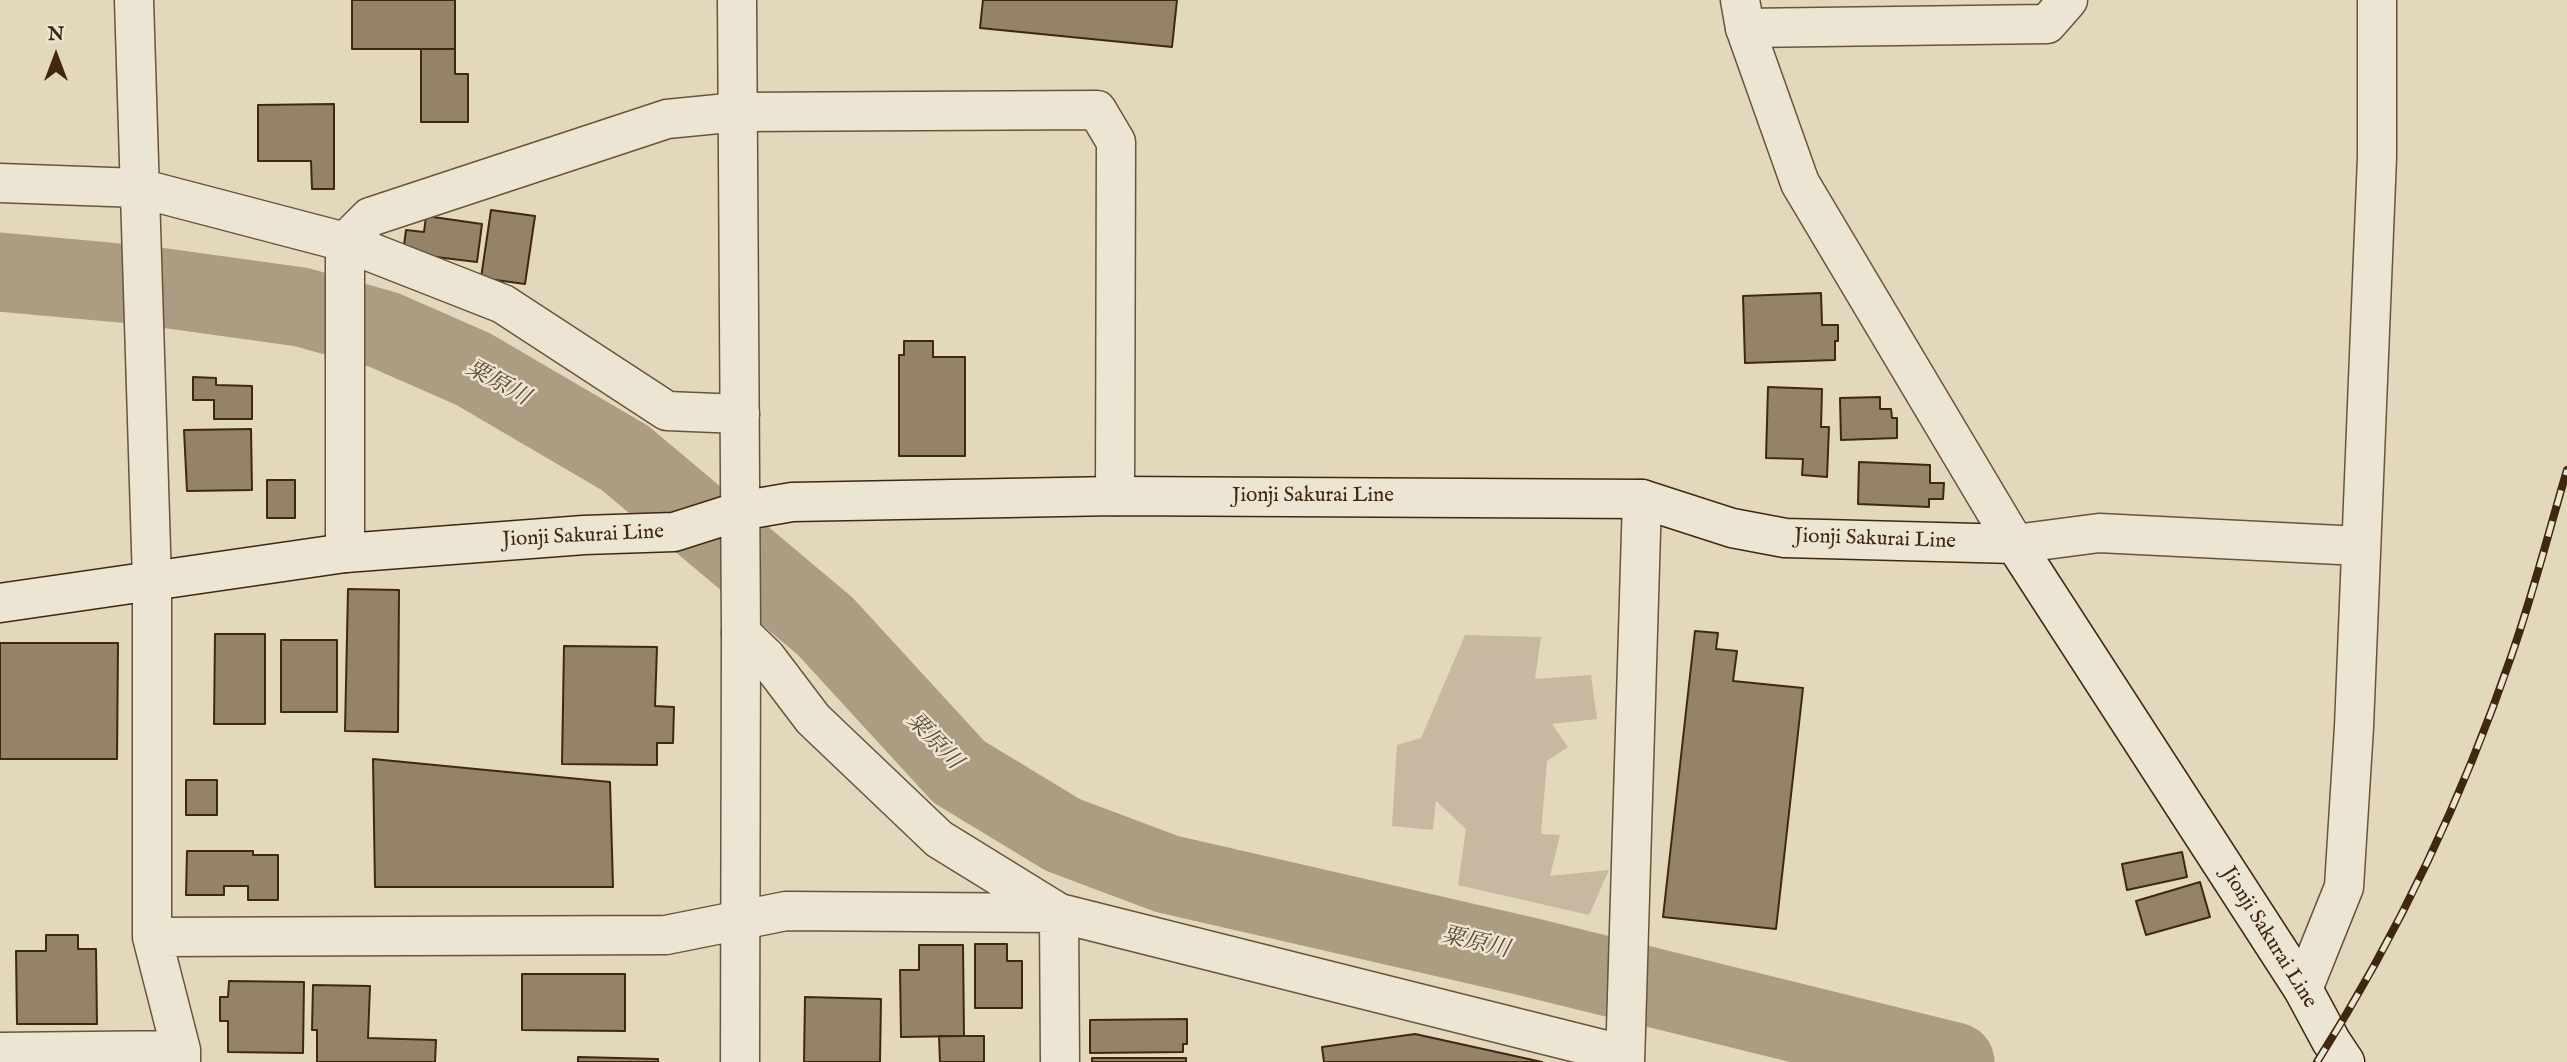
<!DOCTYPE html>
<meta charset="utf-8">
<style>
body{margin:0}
#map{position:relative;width:2567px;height:1062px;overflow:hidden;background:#e3d7bc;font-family:"IM FELL English",serif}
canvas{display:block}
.north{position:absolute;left:21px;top:21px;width:70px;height:70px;-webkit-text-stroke:5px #ede5d3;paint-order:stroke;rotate:0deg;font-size:19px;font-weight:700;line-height:28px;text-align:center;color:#40280f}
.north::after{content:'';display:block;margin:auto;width:24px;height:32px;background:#40280f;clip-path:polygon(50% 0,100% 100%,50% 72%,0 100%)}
</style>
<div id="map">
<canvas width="2567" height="1062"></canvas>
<div class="north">N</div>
</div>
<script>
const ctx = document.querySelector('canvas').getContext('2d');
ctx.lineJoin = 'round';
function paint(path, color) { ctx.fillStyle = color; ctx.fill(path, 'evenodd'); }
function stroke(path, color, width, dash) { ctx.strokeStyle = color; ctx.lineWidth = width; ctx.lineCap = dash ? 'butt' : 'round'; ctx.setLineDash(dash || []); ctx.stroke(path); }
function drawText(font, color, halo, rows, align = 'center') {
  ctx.font = font + ' "IM FELL English","Noto Serif JP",serif'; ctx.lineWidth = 5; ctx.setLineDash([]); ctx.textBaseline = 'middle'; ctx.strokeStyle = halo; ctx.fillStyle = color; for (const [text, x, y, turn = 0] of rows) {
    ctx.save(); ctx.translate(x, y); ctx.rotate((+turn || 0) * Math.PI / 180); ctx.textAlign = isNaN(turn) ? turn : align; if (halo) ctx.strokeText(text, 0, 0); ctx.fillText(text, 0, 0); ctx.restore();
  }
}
paint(new Path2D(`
 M1465,635L1541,637L1535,679L1591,675L1597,719L1552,724L1568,747L1547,761L1541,834L1560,835L1550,876L1609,870L1589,915L1458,885L1466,829L1436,801L1433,830L1392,826L1397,745L1421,738Z`), '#c7b99f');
stroke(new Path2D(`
 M0,272L142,285L301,307L384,330L473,369L625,458L825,626L959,772L1063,835L1167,874L1529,957L1955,1062`), '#ac9c81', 79);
const building = new Path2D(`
 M352,0H455V49H352Z
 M983,0H1177L1172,47L980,28Z
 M421,49H455V74H468V122H421Z
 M334,104V189H312L311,161H258V105Z
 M491,210L535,216L525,284L481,278Z
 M426,216L482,224L477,262L403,253L406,230L424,232Z
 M1821,293L1822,325H1838V341H1835V360L1745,363L1743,296Z
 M904,341H933V357H965V456H899V355H904Z
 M193,377L216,378V385L252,386V419H214V400H193Z
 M1768,387L1822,389L1821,427H1829L1827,477L1802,475L1803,459L1766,458Z
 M1880,397V409H1891L1892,418H1897V438L1841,440L1840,398Z
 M251,429L252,490L187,491L184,430Z
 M1859,462L1930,465V483H1944L1943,499H1929V507L1858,504Z
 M267,480H295V518H267Z
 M348,589L399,590L398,732L345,731Z
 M1695,631L1718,633L1716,649L1737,651L1733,681L1803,688L1776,929L1663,917Z
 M215,634H265V724H214Z
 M281,640H337V712H281Z
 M0,643H118L117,759H0Z
 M564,646L657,647L655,706L674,707L673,743H657V765L562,764Z
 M373,759L610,782L613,887H375Z
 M186,780H217V815H186Z
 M187,851H253V855H278V900H248V886H224V895H186Z
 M2182,852L2187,877L2127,890L2122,864Z
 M2200,882L2210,917L2146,935L2136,901Z
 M46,935H78V949H96L97,1024H17L16,951H46Z
 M975,944H1007V961H1022V1008H975Z
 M919,945H963L964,1036L901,1037L900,970H919Z
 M522,974H625V1031L522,1030Z
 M229,981L304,982L303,1053L228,1052V1021H220V997H228Z
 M313,985L370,986L368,1038L436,1040L435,1062H317V1030H312Z
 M805,997L881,999L880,1062H804Z
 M1187,1019V1044H1183V1052L1090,1053V1020Z
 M1415,1034L1542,1062H1324L1322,1047Z
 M939,1036H984V1062H940Z
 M578,1057L658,1059V1062H578Z
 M1092,1058H1186V1062H1092Z`);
paint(building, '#958369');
stroke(building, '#40280f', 2);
const minor = new Path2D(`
 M134,0L152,581V937L181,1050V1062
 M1745,28L2047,24L2068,0
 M0,183L139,188L345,242L370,217L667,119L738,112L1097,110L1116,142L1115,496
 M2015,544L2099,533L2360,546
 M345,553V242L503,304L667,411L740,414
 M741,633L766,657L813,719L939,839L1059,913L1060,1062
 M152,937L666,935L786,911L1059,913L1625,1055
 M2303,989L2344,887L2354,727L2377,157V0
 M0,1052L181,1050
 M1625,1062L1642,499`);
const tertiary = new Path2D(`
 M737,0L741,633L740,1062
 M1740,0L1745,28L1800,183L2015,544`);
const secondary = new Path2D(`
 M0,603L345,553L584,535L674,532L740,511L792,502L1115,496L1642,499L1732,528L1785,538L2015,544L2303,989L2331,1041L2345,1062`);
stroke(minor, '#69543a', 41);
stroke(tertiary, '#69543a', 41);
stroke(secondary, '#40280f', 41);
stroke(minor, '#ede5d3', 38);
stroke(tertiary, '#ede5d3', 38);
stroke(secondary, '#ede5d3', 38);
const rail = new Path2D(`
 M2317,1062C2398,934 2463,797 2512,654C2533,594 2549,531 2567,470`);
stroke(rail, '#40280f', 8);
stroke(rail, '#ede5d3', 5, [16]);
drawText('21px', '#40280f', '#ede5d3', [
 ["Jionji Sakurai Line",1313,497],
 ["Jionji Sakurai Line",583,537,-3],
 ["Jionji Sakurai Line",1875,540,2],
 ["Jionji Sakurai Line",2268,938,58]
]);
drawText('italic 23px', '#604b31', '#ede5d3', [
 ["粟原川",497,384,29],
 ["粟原川",933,742,46],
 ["粟原川",1475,944,13]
]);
</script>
